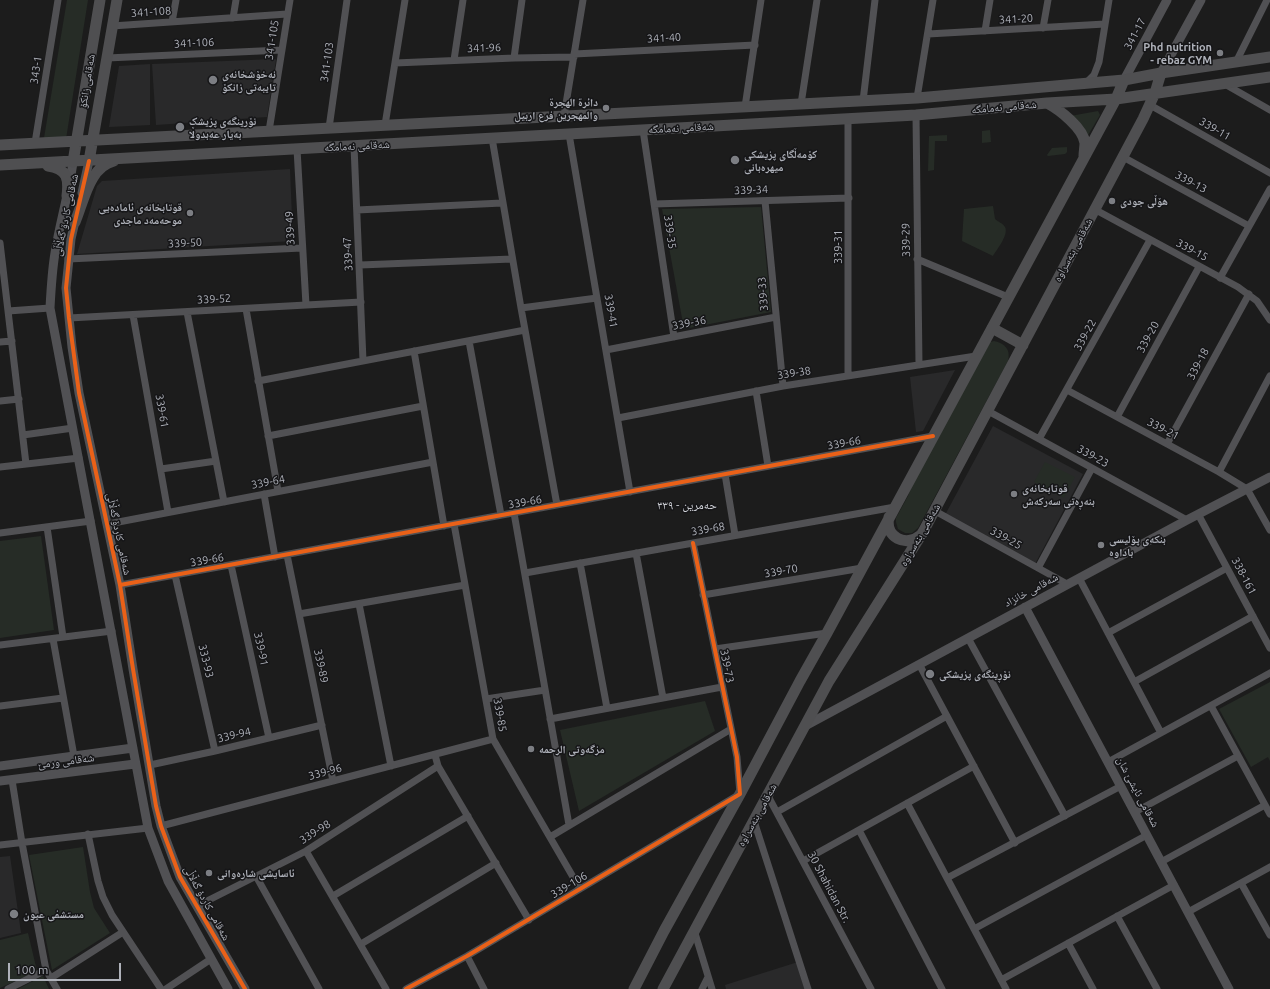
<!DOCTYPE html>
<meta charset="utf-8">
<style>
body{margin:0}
#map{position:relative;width:1270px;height:989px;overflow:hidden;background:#1c1c1c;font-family:Ubuntu,sans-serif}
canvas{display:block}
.scale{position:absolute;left:8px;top:963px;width:113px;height:18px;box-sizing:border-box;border:2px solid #afb2ba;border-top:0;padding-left:5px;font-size:12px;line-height:14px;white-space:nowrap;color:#afb2ba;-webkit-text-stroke:3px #161618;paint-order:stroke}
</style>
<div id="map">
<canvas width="1270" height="989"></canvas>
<div class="scale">100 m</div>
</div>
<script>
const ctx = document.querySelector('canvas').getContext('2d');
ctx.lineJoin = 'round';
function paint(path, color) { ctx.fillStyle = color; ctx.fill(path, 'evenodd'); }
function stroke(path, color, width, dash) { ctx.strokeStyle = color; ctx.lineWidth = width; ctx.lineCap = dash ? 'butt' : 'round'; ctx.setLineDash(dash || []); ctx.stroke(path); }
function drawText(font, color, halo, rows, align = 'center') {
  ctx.font = font + ' Ubuntu,"Noto Naskh Arabic",sans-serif'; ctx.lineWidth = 3; ctx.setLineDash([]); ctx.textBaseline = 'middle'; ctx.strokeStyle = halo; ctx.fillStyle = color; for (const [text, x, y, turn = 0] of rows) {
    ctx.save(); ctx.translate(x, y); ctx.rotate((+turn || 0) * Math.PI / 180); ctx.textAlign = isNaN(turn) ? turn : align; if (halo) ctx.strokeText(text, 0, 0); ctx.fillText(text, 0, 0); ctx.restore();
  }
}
paint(new Path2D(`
 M275,59L276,60L267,117L156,125L152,64Z
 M150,64V125L109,127L119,66Z
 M290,169L293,241L77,254L97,186L102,181Z
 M955,370L923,431L916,432L910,377Z
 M993,426L1083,474L1035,564L945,515Z
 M10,856L21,933L0,938V857Z
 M798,962L806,989H726L725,985Z`), '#29292a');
paint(new Path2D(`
 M67,0H88L66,139L44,138Z
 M1098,111L1100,115L1087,137L1070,116Z
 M990,130L991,142L982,143V131Z
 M947,135V141H935L934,170L928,171L929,136Z
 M1067,147V152L1065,154L1048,156L1047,155L1052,148Z
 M993,206L995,219C998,222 1003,223 1005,227C1009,235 997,249 993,256L962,241L964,209Z
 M761,207L771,312L684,329L662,209Z
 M994,341C1005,343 1011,350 1008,361L918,528L912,533H905L898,529L896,522V518L908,496L916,476L990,342Z
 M1045,462L1075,477L1064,498L1034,482Z
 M41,536L54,630L0,638V541Z
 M1270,682V761L1268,757L1251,767L1219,709Z
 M705,701L715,731L579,811L560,730Z
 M83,847L90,892L94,908L110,933L52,970L29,855Z
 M28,933L37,971L0,988V940Z
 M43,976L49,989H18Z`), '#262c26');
stroke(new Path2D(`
 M233,18L236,0
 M172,22L176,0
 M112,26L287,14
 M1043,28L1048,0
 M985,31L990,0
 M928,34L1105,24
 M574,54L755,45
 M107,58L282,50
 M514,58L522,0
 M454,60L463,0
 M1236,62L1267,0
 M395,63L514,58L574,57
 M1087,82L1094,75L1099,62L1109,0
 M1223,83L1270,110
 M917,98L933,0
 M863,101L875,0
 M801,104L817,0
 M1150,105L1270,173
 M745,107L761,0
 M916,115L919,365
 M564,116L583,0
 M848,119V376
 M385,125L405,0
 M329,128L347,0
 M643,130L674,337
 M269,131L290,0
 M569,134L630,492
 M492,138L521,308L557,505
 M35,143L58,0
 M354,146L363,361
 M297,149L306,305
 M1123,157L1249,226
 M765,201L783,386
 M654,204L849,198
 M1094,209L1238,287L1257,301L1270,320
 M357,210L502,203
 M0,243L26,464
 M68,259L302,248
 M917,259L1008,297
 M360,265L512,259
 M1220,278L1270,189
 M521,308L597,298
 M246,309L278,491
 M8,311L50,308
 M187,312L224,502
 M133,315L168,512
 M69,318L361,302
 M469,341L501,515
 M0,342L12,341
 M606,350L776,317
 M414,351L444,526
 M258,381L525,330
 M1067,390L1219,472L1247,489L1270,530
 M756,391L768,466
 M0,401L19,399
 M988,411L1187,520
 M1117,417L1199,267
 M618,418L783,386L976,356
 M23,435L73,428
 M268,436L423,406
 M1039,439L1150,240
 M1167,444L1249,294
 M0,467L79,458
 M161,469L216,461
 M1219,472L1270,376
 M725,474L735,535
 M264,494L275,557
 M935,511L1067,584
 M514,513L569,825
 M1198,514L1270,648
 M108,524L433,462
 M454,524L493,739L580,889
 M47,527L63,637
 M0,533L91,521
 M636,553L663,698
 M287,555L333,781
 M580,563L607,708
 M231,565L269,738
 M1038,568L1092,468
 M525,573L895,507
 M175,575L215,751
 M1079,578L1161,733
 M120,585L933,436
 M703,595L862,568
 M359,604L391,766
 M299,614L465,585
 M1108,633L1227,568
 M968,638L1065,816
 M53,639L74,756
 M0,645L112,631
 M715,649L827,633
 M919,664L1015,843
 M1134,682L1253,616
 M486,699L545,690
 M0,706L63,698
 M1211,706L1270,814
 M550,719L722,687
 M435,755L438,766L529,920
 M1108,762L1270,673
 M150,765L215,751L322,725
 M12,780L22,843L46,970L57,989
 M768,796L871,989
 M907,803L1006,989
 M777,812L947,716
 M1135,812L1238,756
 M754,821L808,989
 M161,826L493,739
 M859,830L942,989
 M88,834L98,881L103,897L112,915L161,989
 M550,837L731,729
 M0,845L148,828
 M306,851L386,989
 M803,861L974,766
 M1161,862L1265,805
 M256,876L319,989
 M947,878L1121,786
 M1241,883L1270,935
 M333,896L468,816
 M197,906L306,851L438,766
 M1188,912L1270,867
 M1117,916L1157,989
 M974,929L1147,835
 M694,930L712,989
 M1068,943L1093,989
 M361,944L496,863
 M467,956L484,989
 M51,978L123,932
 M1001,980L1174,885
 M8,989L46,970
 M166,989L211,959
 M406,989L467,956L740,794L737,757L693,543
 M702,989L708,977`), '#515154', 7);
stroke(new Path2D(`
 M1161,73L1201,0
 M1124,80L1167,0
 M73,162C69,193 60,222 55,253C52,271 51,289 50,308L148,828L168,881L228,989
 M82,193L89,161
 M76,217L71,239L66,288L72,347L79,393L120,585L133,669L156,806L161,826L180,877L245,989
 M1025,607L1229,989
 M805,726L1187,520L1270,477
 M0,766L133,748
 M0,781L135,764`), '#515154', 9);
stroke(new Path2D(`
 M1047,103C1060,110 1083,128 1085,143C1085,147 1084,152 1084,156
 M0,145L917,98L1124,80L1161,73L1270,57
 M89,161L117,0
 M73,162L100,0
 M0,165L916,115L1047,103L1116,99L1270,77
 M48,166C68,169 69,179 67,196
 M75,222C84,201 89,167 114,161
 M992,328L1023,345
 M889,517C884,537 906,548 921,535
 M634,989L664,931L740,794L800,681L827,633L1116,99L1124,80
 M663,989L829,681L923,532L1143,119L1155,93L1161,73`), '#4f4f51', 11);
stroke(new Path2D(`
 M89,161L71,239L66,288L69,318L79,393L120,585L133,669L156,806L161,826L180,877L245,989
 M120,585L933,436
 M406,989L467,956L740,794L737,757L693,543`), '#ea6118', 4);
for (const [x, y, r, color] of [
 [1220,53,4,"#7c7e83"],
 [213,80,5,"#7c7e83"],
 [606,108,4,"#7c7e83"],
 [180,127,5,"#7c7e83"],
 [735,160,5,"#7c7e83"],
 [1112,201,4,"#7c7e83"],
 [190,213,4,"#7c7e83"],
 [1014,494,4,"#7c7e83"],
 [1101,545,4,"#7c7e83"],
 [930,674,5,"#7c7e83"],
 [531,749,4,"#7c7e83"],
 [209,873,4,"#7c7e83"],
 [14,914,5,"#7c7e83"]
]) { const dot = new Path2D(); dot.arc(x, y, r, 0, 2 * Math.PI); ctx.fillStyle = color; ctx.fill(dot); stroke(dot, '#161618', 1.5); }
drawText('11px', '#afb2ba', '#161618', [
 ["341-108",151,12,-4],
 ["341-20",1016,19,-3],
 ["341-17",1135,34,-62],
 ["341-40",664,38,-3],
 ["341-105",272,40,-81],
 ["341-106",194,43,-3],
 ["341-96",484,48,-2],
 ["341-103",327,62,-82],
 ["343-1",36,70,-81],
 ["شەقامی زانکۆ",87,81,-81],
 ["شەقامی نەمامگە",1004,107,-5],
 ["شەقامی نەمامگە",681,128,-3],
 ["339-11",1215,129,30],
 ["شەقامی نەمامگە",357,146,-3],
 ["339-13",1191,182,28],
 ["339-34",751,190,-2],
 ["شەقامی کاردۆ گەڵاڵی",66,215,-78],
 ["339-49",290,228,-93],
 ["339-35",670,232,82],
 ["339-29",906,240,-91],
 ["339-50",185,243,-3],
 ["339-31",838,247,-90],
 ["شەقامی بنەسراوە",1073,250,-62],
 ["339-15",1192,250,28],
 ["339-47",348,254,-93],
 ["339-33",763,294,-95],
 ["339-52",214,299,-3],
 ["339-41",611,311,80],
 ["339-36",689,323,-11],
 ["339-22",1085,335,-61],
 ["339-20",1148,337,-61],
 ["339-18",1198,364,-62],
 ["339-38",794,373,-9],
 ["339-61",162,411,80],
 ["339-21",1163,429,28],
 ["339-66",844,443,-10],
 ["339-23",1093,456,29],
 ["339-64",268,482,-11],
 ["339-66",525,502,-10],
 ["339-68",708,529,-10],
 ["شەقامی کاردۆ گەڵاڵی",119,534,78],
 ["شەقامی بنەسراوە",920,535,-60],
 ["339-25",1006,538,29],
 ["339-66",207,560,-10],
 ["339-70",781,571,-10],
 ["338-161",1244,576,62],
 ["شەقامی خانزاد",1031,590,-28],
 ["339-91",261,649,78],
 ["333-93",206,661,77],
 ["339-89",321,666,78],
 ["339-73",727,666,79],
 ["339-85",500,715,80],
 ["339-94",234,735,-13],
 ["شەقامی ورمێ",66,761,-7],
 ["339-96",325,772,-15],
 ["شەقامی ئایشێ شان",1138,792,62],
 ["شەقامی بنەسراوە",757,815,-61],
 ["339-98",315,832,-32],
 ["339-106",569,885,-31],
 ["30 Shahidan Str.",829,887,62],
 ["شەقامی کاردۆ گەڵاڵی",207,903,61]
]);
drawText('bold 11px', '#afb2ba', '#161618', [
 ["Phd nutrition",1212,47,"right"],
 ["- rebaz GYM",1212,60,"right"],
 ["نەخۆشخانەی",222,74],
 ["تایبەتی زانکۆ",222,87],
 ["دائرة الهجرة",598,102,"right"],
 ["والمهجرين فرع اربيل",598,115,"right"],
 ["نۆرینگەی پزیشک",189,121],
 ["بەیار عەبدوڵا",189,134],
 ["کۆمەڵگای پزیشکی",744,154],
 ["میهرەبانی",744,167],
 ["هۆڵی جودی",1120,201],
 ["قوتابخانەی ئامادەیی",182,207,"right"],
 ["موحەمەد ماجدی",182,220,"right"],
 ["قوتابخانەی",1022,488],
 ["بنەڕەتی سەرکەش",1022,501],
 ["بنکەی پۆلیسی",1109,539],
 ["باداوە",1109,552],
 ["نۆڕینگەی پزیشکی",939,674],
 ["مزگەوتی الرحمە",539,749],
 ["ئاسایشی شارەوانی",217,873],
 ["مستشفى عيون",23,914]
], 'left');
drawText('12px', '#cfd1d7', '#161618', [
 ["حەمرین - ٣٣٩",687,505]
]);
</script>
